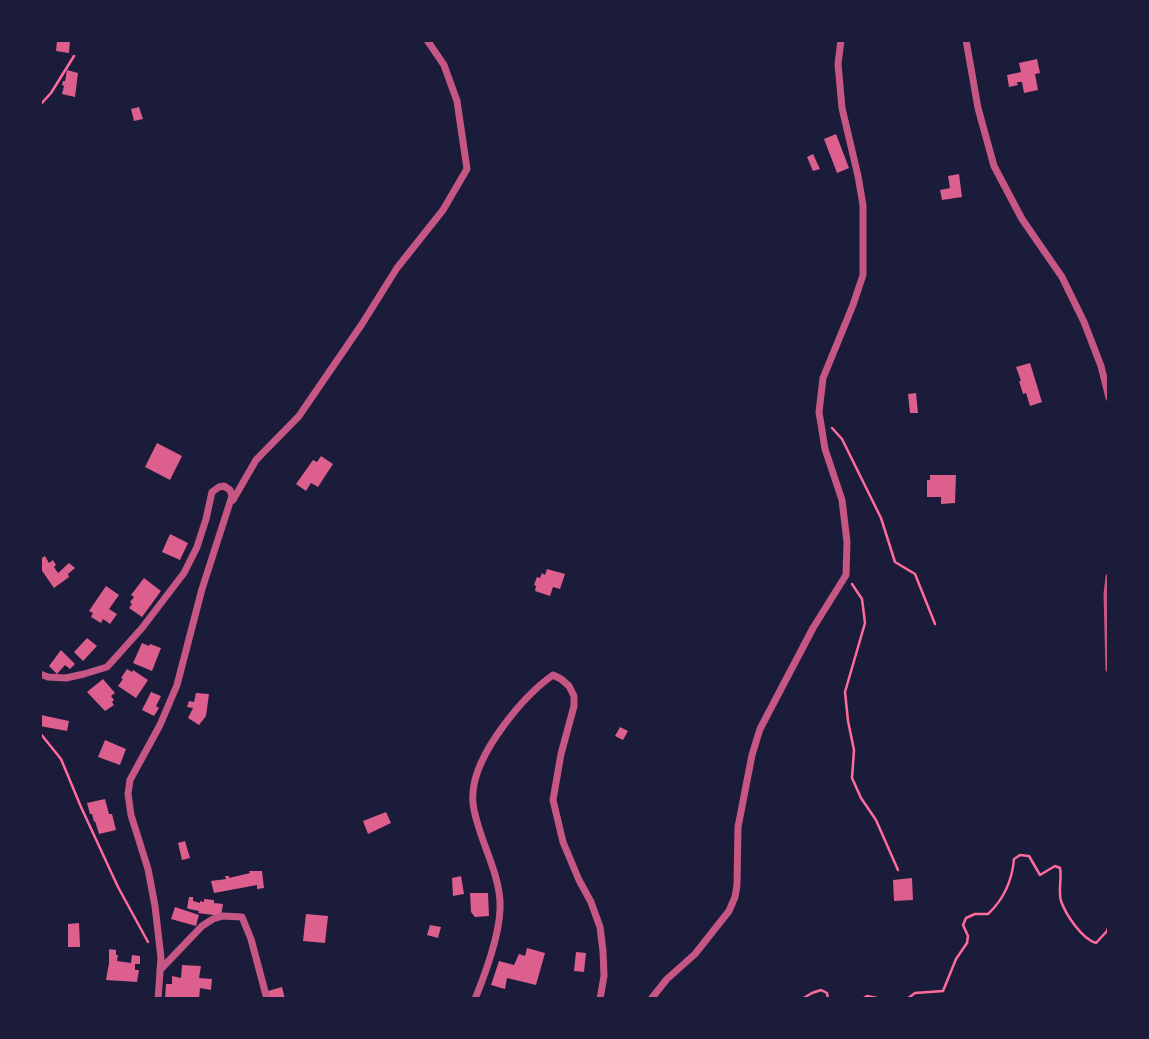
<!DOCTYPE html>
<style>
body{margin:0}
#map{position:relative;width:1149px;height:1039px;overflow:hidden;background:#1b1b3a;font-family:Overpass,sans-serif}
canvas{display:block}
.frame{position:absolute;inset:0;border:42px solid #1b1b3a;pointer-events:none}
</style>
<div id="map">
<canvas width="1149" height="1039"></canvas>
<div class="frame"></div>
</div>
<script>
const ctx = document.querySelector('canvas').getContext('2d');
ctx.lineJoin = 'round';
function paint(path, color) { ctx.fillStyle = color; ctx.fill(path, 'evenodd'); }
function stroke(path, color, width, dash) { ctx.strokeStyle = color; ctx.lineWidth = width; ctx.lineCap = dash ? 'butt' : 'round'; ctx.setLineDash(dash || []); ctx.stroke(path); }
paint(new Path2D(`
 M59,40H70L69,53L56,51L57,41Z
 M1037,59L1040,73L1035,74L1038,90L1024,93L1022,82H1017L1018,85L1009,87L1007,75L1021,72L1019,63Z
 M67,70L78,73L75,97L62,94L64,86L62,85L63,81H65Z
 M139,107L143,119L134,121L131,109Z
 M836,134L849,168L837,173L824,139Z
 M813,154L820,169L813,171L807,157Z
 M959,174L962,197L942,200L940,190L950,188L948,176Z
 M1030,363L1042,402L1030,406L1026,393L1023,394L1019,381H1021L1016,367Z
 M916,393L918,413H910L908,394Z
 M157,443L182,456L170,480L145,467Z
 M321,456L333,464L318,487L311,483L306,491L296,484L313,460L317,462Z
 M930,475H956L955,503L941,504V497H927V480H930Z
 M170,534L188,543L180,560L162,552Z
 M45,556L49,563L53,560L56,565L54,567L58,573L69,563L75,568L68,574L69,577L54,588L40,568V559Z
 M547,569L565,574L560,589L553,587L550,596L535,591L536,586L534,585L537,577L540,578L542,573L545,575Z
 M144,578L161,591L142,617L129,608L132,604L130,602L134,597L131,595Z
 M106,586L119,595L109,609L117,614L110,624L103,619L101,623L91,617L93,613L89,611Z
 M87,638L97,646L83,661L74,652Z
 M142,643L149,646L150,644L161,648L152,671L133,663Z
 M61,650L75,664L70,669L65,665L57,674L49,666Z
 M127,669L132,672L133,670L148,680L136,698L118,686L123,679L121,678Z
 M103,679L115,693L111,696L114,700L112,702L114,705L105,711L87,692Z
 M151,692L161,696L156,706L159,708L154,716L142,710Z
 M196,693L209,694L206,716L199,725L188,718L193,708L187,707L189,701L194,702Z
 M41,715L69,721L67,731L40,726Z
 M620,727L628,731L623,740L615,736Z
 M105,740L126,749L120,765L98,757Z
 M105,799L109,814H112L116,830L99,834L95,821L94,822L92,814H90L87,803Z
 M386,812L391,823L368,834L363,821Z
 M185,841L190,858L182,860L178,843Z
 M249,871H262L264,888L257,889V885L214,893L211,881L226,879L225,876H229V878L250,873Z
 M461,876L464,894L453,896L452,878Z
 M912,878L913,900L894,901L893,880Z
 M470,893H488L489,916L475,917L471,912Z
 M189,897H193V901L200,903V901L204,902V899L214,900V903L223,904L221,916L198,913L199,911L189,909L187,908Z
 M175,907L199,915L196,926L171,919Z
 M306,914L328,916L325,943L303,941Z
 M79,923L80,947H68V924Z
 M430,925L441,927L438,938L427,935Z
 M527,948L545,953L536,985L507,978L505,989L491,985L499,961L514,965L519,954L525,956Z
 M109,949L116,950V955H118L117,961L131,963L132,955L140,956V964H135V970H139L137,982L106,980L109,963Z
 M576,952L586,953L584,972L574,971Z
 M182,965L201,966L199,978L212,979L211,990L200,988L199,999H165L166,984H172V976L181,978Z
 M282,987L285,999H270L268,991Z`), '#dd5f8e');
stroke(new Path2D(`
 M40,105L51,93L74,56
 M832,428L842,439L881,518L895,562L915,574L935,624
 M852,584L862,599L865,623L845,692L848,721L854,750L852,778L861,798L876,820L898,870
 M40,733L61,759L81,807L118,887L148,942
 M802,999L812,993L821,990L827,993L828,999
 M862,999L867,996L882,999
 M907,999L915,993L943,991L956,959L967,943L968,936L963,925L966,918L975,914H988C1004,899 1012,882 1014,859L1020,855L1029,856L1040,875L1055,866L1060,868C1062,878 1058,891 1061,901C1066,915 1082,939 1096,943L1107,931L1109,925`), '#ff6b9d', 2.5);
stroke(new Path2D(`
 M966,40L978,108L994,166L1022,219L1062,277L1084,322L1101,366L1109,398
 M233,500L256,460L299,416L362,324L397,268L443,210L467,169L457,101L444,65L427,40
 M1109,577L1107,594L1109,669
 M40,674L48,677L66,678L84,674L107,667L117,656L142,628L184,573L197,547L206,519L212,492L219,487L224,486L230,490L232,496L202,589L177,685L160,725L130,780L128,794L131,815L148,869L155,906L161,958L158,999
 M160,970L202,926L213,919L223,916L242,917L251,939L267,999
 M475,999C486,972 502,930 500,901C498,872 483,846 476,818C474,811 472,800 473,792C476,753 522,697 553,675L561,679L569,686L574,696V706L561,754L553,800L563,842L579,880L591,902L600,927L603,951L604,976L600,999
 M651,999L667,979L695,954L729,911L735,897L737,885L738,827L752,755L760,729L813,628L846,575L847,542L842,500L825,449L819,412L823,378L853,305L863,275V205L858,176L842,108L838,64L841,40`), '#c65784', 7);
</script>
